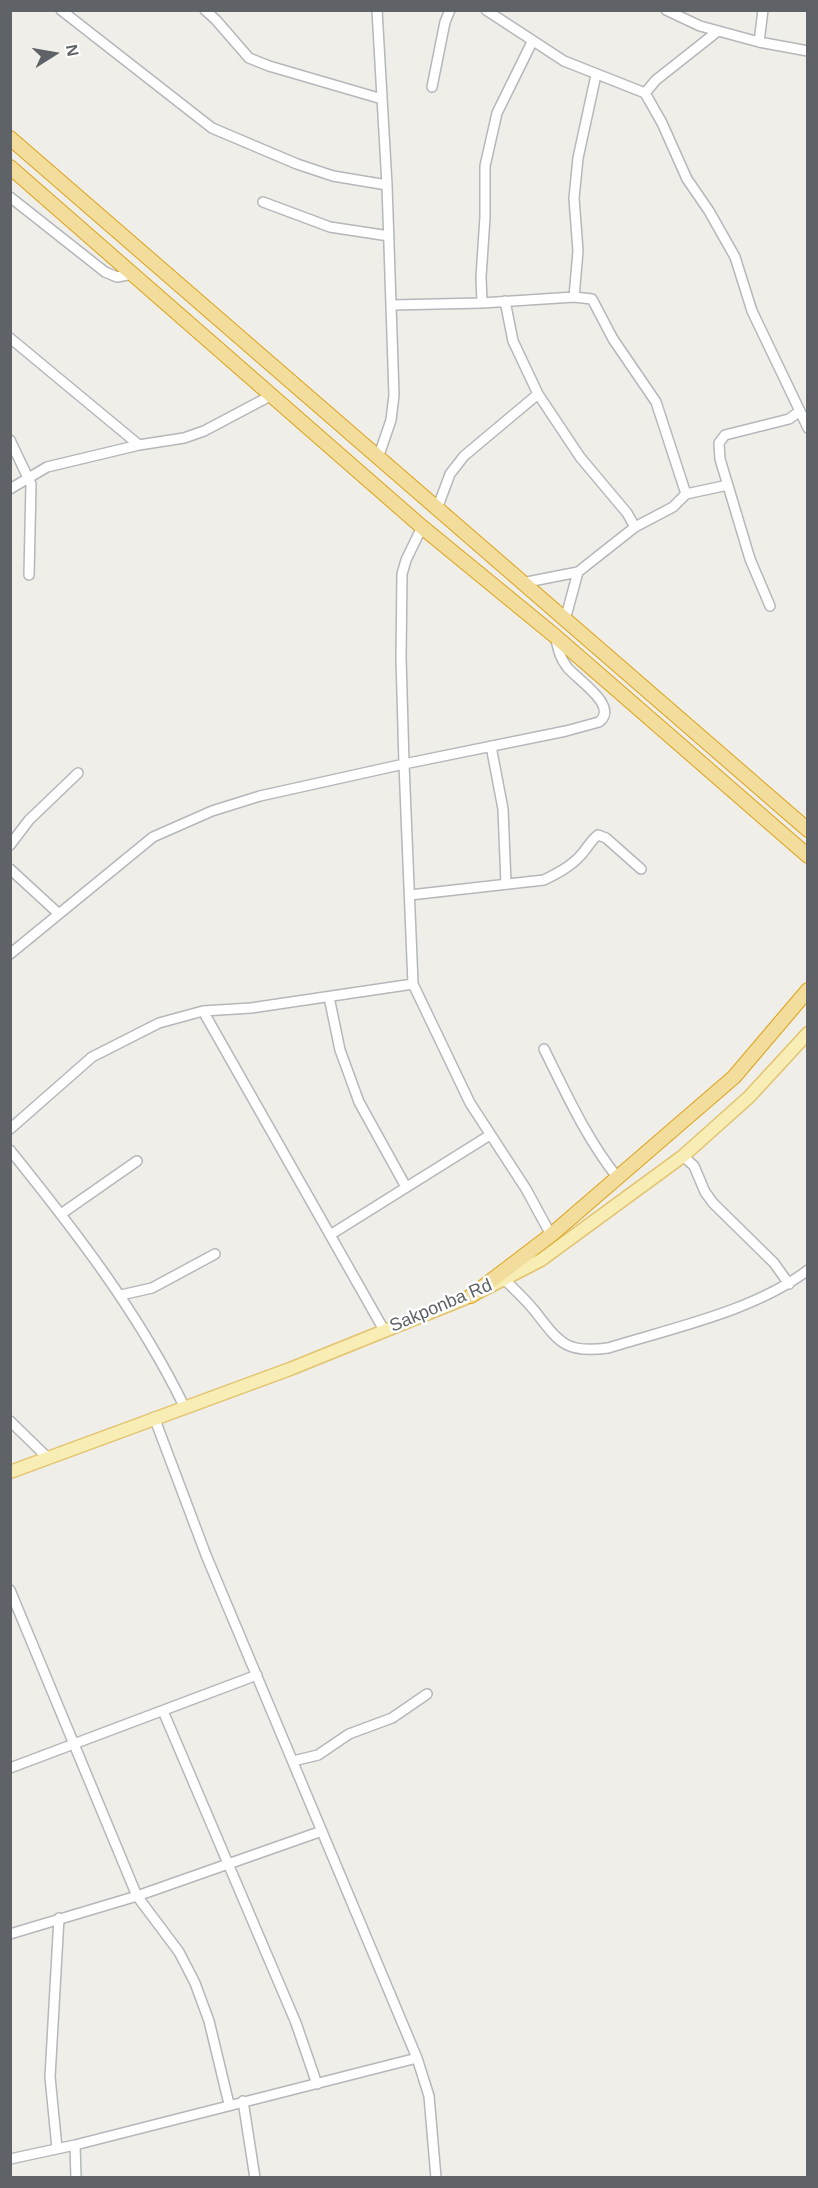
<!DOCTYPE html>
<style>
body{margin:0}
#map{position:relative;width:818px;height:2188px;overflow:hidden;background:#efeee8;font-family:Arial,sans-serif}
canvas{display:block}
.frame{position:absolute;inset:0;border:12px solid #5f6266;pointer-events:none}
.north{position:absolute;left:24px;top:24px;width:60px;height:60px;-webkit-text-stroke:4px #fff;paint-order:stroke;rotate:79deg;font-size:16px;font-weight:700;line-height:24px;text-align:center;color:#5f6266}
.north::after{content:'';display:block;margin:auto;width:21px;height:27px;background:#5f6266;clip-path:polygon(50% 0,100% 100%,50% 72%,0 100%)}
</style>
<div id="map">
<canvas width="818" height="2188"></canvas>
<div class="frame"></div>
<div class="north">N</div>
</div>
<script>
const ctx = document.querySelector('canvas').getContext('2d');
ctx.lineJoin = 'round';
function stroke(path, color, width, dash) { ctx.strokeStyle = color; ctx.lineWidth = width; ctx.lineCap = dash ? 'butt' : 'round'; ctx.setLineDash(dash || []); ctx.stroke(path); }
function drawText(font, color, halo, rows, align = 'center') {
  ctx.font = font + ' Arial,sans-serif'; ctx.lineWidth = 5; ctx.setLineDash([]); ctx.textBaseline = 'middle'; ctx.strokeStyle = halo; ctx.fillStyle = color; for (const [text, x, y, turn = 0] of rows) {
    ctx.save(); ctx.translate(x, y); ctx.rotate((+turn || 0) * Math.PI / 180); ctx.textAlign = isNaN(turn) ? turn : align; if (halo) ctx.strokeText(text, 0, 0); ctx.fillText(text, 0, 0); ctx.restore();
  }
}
const minor = new Path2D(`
 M61,10L212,128L297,164L333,176L387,185
 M205,10L216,20L249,58L269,66L382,99
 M377,10L387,185L394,395L391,420L378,458
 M486,10L564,61L645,93
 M666,10L700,26L759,42L808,51
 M718,31L656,80L645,93L662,123L687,179L709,211L735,257L752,311L808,428
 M759,42L763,10
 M432,87L445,22L450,10
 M10,197L105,272L117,277L133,274
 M263,202L330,227L389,236
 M574,297L578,251L574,198L578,158L596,75
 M505,301L513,341L538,394L580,457L627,513L635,527
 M392,305L482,303
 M10,338L139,445
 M10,440L31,484L29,575
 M10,489L47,467L139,445L184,438L204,431L272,395
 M686,494L728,485
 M437,509L450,474L464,456L538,394
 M422,527L406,560L402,574L401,657L404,764L413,984L470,1103L526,1189L551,1235
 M522,583L578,572L635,527L673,507L686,494L656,402L613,339L592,299L574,297L482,303L481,277L485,217V166L497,113L532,42
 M770,606L750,559L720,459L719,443L725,435L789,419L800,411
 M565,620L578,572
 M491,746L503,809L506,884
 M10,845L29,820L78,773
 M10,869L59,914
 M410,895L544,880C556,874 570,867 580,856C587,849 590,841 598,835L606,838L641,869
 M10,954L153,837L212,811L260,796L404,764L566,731L599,722C620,706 576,679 567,667C559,657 558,647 555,636
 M329,997L340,1050L359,1102L406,1187
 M203,1011L384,1330
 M544,1049C566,1093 586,1138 617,1177
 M10,1129L92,1057L159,1023L203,1011L251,1008L413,984
 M10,1150C76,1232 138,1312 184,1406
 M683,1156L694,1166L705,1192L713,1203L774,1263L789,1284
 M61,1214L137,1161
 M330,1235L490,1135
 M504,1279C514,1289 525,1299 534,1310C559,1342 565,1354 608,1348C672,1328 754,1311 808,1270
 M121,1295L152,1288L215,1254
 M154,1417L206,1555L417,2058L429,2096L436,2178
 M10,1421L47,1457
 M10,1590L137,1896L179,1952L195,1983L209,2021L229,2104
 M163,1711L296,2023L317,2084
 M293,1761L318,1755L349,1734L392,1718L427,1694
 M10,1768L257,1675
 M10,1934L137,1896L322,1831
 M243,2101L255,2178
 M75,2145L76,2178
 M57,2148L50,2077L59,1918
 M10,2159L75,2145L417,2058`);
const major = new Path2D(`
 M10,1472L290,1369L471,1296L541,1260L683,1156L749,1097L808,1033`);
const highway = new Path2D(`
 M10,138L808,830
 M10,167L422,527L555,636L808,856
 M471,1296L551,1235L734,1077L808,990`);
stroke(minor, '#b5b7ba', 12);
stroke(major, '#e3c36d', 15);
stroke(highway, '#dea319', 16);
stroke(minor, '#fff', 9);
stroke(major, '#f7edb5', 12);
stroke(highway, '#f2dd9c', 14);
drawText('18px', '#5f6266', '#fff', [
 ["Sakponba Rd",441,1306,-23]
]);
</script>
